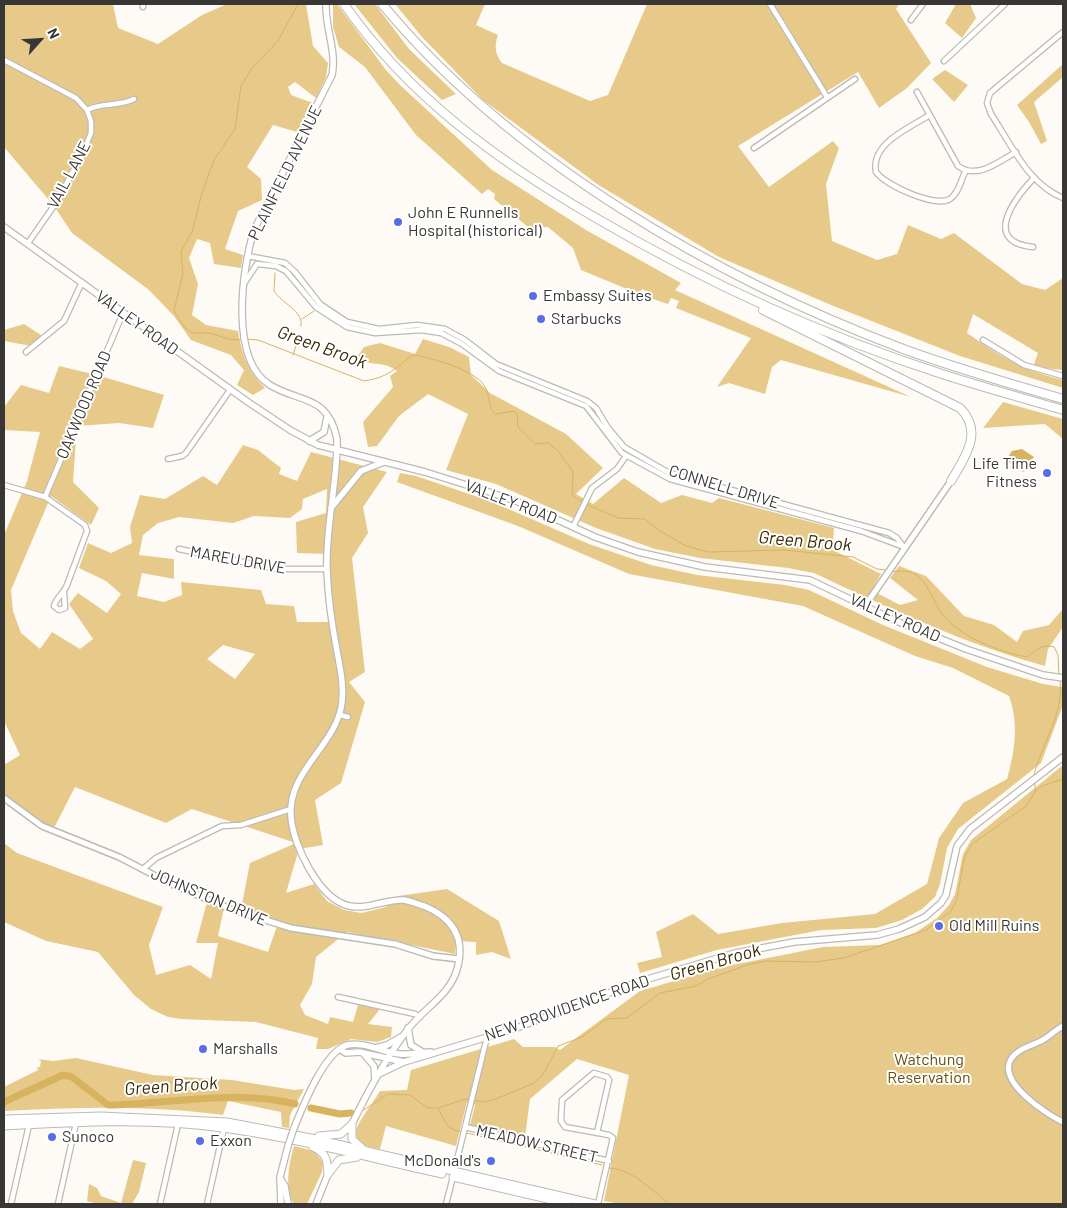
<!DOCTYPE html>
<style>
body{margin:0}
#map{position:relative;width:1067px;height:1208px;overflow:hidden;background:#fefbf6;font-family:Barlow,sans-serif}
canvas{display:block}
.frame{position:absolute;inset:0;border:5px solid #383735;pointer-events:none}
.north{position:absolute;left:15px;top:15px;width:50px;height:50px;-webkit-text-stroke:4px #fff;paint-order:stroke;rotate:64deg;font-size:14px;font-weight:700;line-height:20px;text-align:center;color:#383735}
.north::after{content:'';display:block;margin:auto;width:18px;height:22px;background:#383735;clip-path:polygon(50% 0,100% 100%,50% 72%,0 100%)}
</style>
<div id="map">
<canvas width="1067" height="1208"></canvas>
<div class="frame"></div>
<div class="north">N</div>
</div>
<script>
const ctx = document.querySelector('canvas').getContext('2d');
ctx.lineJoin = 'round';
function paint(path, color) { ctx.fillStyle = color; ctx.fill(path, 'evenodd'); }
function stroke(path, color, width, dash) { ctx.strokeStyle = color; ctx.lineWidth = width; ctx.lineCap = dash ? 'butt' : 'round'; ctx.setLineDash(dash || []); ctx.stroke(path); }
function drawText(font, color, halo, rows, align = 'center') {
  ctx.font = font + ' Barlow,sans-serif'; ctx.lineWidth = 4; ctx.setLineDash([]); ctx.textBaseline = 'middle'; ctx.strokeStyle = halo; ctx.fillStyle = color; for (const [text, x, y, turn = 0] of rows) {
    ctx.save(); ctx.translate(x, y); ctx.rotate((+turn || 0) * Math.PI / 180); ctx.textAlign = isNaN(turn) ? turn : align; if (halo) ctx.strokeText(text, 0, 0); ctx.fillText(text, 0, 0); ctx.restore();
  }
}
paint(new Path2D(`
 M4,4H113L118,28L158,44L202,15L227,4H306L313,46L328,63L326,77L316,98L295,82L288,87L291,95L313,103L297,132L273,125L247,167L261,179L262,200L238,211L225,249L243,255L241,268L214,264L210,243L197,239L189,258L198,284L192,315L206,325L238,331C242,355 248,371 265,388L253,395L237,385L244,370L231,355L191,340L174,316L149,290L72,233L54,206L4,147Z
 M333,4H337L386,70L400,85L492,170L586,230L681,283L675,290L911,397L781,360L772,367L765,394L729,383L717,387L751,338L676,308L679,301L671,298L668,304L650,298L652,294L642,289L639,294L581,270L573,248L548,227H528L494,199L495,194L488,189L482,194L416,135L365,67L339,47L333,27Z
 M354,4H375L409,49L456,94L442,100L397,58Z
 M395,4H485L476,25L498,35C494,47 495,53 502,63L590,101L608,95L647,4H899L896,9L931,63L907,88L879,108L858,72L738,146L769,187L833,141L839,148L826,184L832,241L877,260L897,254L908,225L941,239L954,233L1022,284L1045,290L1063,278V370L1033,367L1038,353L973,314L967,333C1001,357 1022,370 1063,380V388L960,356L831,305L719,257L600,186L483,100L422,37Z
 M956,4H970L976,18L962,38L945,23Z
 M1063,64V77L1034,102L1047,141L1041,144L1029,122L1017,105Z
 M945,70L968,85L954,102L932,79Z
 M24,324L44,337L31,346L4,341V330Z
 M423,339L449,347L469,357L471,375L490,393L566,434L603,468L576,494L593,504L624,478L661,503L682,495L712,503L719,498L834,528L833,542L825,546L881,574L867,598L814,573L788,568L700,558L655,549L596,528L496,484L446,470L468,414L428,394L399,416L377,446L368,447L363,422L393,387L390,376L397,371C382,359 368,368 357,357L364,347L380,343L415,354Z
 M59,366L97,375L164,395L153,428L119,423L77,426L73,482L99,508L91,525L51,496L11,590L13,611L21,633L40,649L52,632L80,649L93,639L69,604L78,593L107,613L121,594L106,581L79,568L88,543L111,553L132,543L130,527L140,495L165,499L203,476L217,485L243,445L258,450L281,468L279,474L297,481L311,452L387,472L363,507L368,533L352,558L365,672L349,682L365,702L341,783L315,800L323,845L299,849L286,893L314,884L327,901L344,910L361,913L386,907L398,896L447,889L499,921L511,959L492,952L476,955V942L456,941L455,954L347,932L316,957L312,984L300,1005L305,1015L328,1024L330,1017L353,1022L358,1005L381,1008L368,1024L392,1027L391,1037L377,1042L351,1039L328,1049H316L318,1038L256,1022L181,1019L168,1017L151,1009L134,995L98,952L46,941L4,922V843L17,853L163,907L149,945L156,975L190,965L211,979L218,943H196L207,902L224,908L218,936L268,952L277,926L240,914L250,863L296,843L192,809L166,823L75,787L52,832L4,800V765L20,755L4,721V535L27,481L40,432L4,430V407L21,385L49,393ZM327,489L326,513L296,522L297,553L328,554L333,622H297L294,606L266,604L261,590L181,582L182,595L164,602L137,596L142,573L174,579V559L139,555L143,535L158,523L179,517L233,523L254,516L290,518L302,509L303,499ZM223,645L255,654L235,679L207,659Z
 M1003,402L1063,419V439L1045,424L983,428Z
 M400,473L416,476L490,501L589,544L651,565L697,575L785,585L809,590L883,625L987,667L1043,684L1062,687L1063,705L1041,763L958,829L947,848L940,884L935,897L922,909L902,920L876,928L821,930L717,950L640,973L637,963L662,957L656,932L693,914L718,934L782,923L875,914L927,884L939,838L963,803L1007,779C1015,751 1019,724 1009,696L953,668L915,656L803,606L629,574L518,526L397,482Z
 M899,566L926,576L964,616L994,625L1017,642L1023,631L1049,625L1063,609V627L1048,649L1045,666C986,650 929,626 874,601L877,593L900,605L918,600L890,578Z
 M1063,765V1204H620L604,1201L629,1075L577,1059L530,1099L525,1137L470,1125L475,1105L467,1102L456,1146L386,1126L380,1149C367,1147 360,1146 355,1133C359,1119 372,1105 380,1091L407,1090L411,1070L514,1039L523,1047H555L560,1050L640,991L722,967L823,947L880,945L915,933L937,918L949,905L955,894L963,854L971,840Z
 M76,1058L153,1075L232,1080L294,1090L304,1089L290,1115L289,1128L282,1127L281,1112L228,1101L223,1115C151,1105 76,1107 4,1111V1087L38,1070L37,1067H40L41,1061L38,1059L53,1061Z
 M294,1146L314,1151L323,1162L322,1172L307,1204H294C284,1189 289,1163 294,1146Z
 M133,1160L146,1163L139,1192L132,1204H98L87,1201L89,1184L97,1188L101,1196L121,1203Z`), '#e7ca8a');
paint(new Path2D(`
 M1022,449L1034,457L1023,472L1006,460L1012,451Z`), '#d7b35f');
stroke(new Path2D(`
 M275,273L274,291C281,303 304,311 301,326
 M302,319L314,311
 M246,339L258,340L364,381C389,377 394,369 413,355C430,357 474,370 484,385C491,395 487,405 495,414L514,411L517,413L518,427L535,444L548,443L558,451L573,472L572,493L574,497L583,502
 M242,340L228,339L210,333H192L185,328L174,311L183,273L181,251L192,232L202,193L214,160L235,129L241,86L252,68L278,41L298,4
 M293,355L298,339
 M586,504L618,518L645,519L657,529L682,544L696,549L709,552L784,550L833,555L853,557L877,569L886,570
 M890,571C898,572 907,570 913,573C928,580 933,602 942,614C960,637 999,652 1027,657C1035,651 1043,643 1054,647L1058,655L1059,676
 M1034,775C1042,743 1064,714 1060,680
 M1035,792L1042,786L1063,779
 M438,1109L448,1126L454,1130L602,1165
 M364,1110L388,1094L410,1095L428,1108H438L465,1099L485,1102L498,1098L534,1083L544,1073L558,1046L582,1037L606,1019L627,1018L660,993L696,986L708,979L747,965L765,961L815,962L844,958L926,930L951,911L957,899L964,858L972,844L1026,806L1035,792V782
 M609,1168C632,1169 652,1190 669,1204`), '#d7b35f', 1);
stroke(new Path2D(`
 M4,1102L63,1075L72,1077L108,1105C170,1104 234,1089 295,1104
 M311,1108L340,1114L351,1113`), '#d7b35f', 7);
const minor = new Path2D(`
 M143,4V7
 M770,4L827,97
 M911,20L923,4
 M1063,32L990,93L987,103L991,114C1011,144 1028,184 1063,198
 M4,60L76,98L87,110L91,121V133L84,150L58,200L28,243
 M944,61L1005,4
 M917,92L958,166C977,180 998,162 1016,152
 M87,110C102,102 119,107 134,99
 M928,116C909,128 870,144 876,172C885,185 935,208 950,199C959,193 961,180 965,172
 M754,148L855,79
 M1033,247C981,242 1015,198 1034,178
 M248,256L285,263L295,272L320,304L347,322L379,329L417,325L445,329L465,340L496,364L587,401L596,408L608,428L624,447L669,473L889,533L897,538L903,546
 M245,282L257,264L276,266L286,271L316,307L347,327L375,333L421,330L441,333L462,344L499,371L586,406L622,453L670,479L861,531L904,547
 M983,340L1024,365L1063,376
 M26,352L64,321L82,282
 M168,459L182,456L186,453L230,390
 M4,485L45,497L85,525L87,531L67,585C64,593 56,598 54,606L59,610L65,608L64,593
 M45,497L123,313
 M573,527L592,488L617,469L626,456
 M179,549L277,569H327
 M340,715L348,717
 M143,869L156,858L222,826L241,825L291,809
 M338,997L415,1014L420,1017
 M465,1127L609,1161
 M597,1133L609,1080L607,1077L594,1073L562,1100L561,1121L565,1127L609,1135L613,1138L598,1204
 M454,1172L487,1037
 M11,1204L29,1125
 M58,1204L76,1123
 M160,1204L178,1124
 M207,1204L224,1128
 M446,1204L453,1177`);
const tertiary = new Path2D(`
 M865,606L951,481
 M4,798L42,826L119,857L169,883L233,910L291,928L395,944L433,956L459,959
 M1063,1026C1055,1030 1049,1037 1041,1041C1031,1046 1017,1049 1011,1059C997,1082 1046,1114 1063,1122`);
const secondary = new Path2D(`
 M326,4C325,28 337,51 332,75L254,230C242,269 229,360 270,385C299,403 328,394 337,439C338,481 325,527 327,571C328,598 332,625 337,651C340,668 344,685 342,702C337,746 287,770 291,817C293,845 319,899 349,906C368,910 385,899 404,900C411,901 417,904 424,906C451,917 465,936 458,966C451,995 426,1006 409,1028C386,1057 368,1091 352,1124
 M4,227L248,402L290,430L318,445L425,472L489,492L521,503L595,537L638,552L705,567L810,580L896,621L966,649L1043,675L1063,678
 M309,441L324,432L327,417
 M331,508L361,471L384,462
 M408,1028L411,1045L421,1051
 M375,1048L387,1045L401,1037
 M341,1050L346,1053L359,1052L404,1062L514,1029L638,982L735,953L794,942L877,935L899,929L925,917L941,903L946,895L957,846L970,829L1063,757
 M363,1053L374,1066L375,1080
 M379,1074L404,1062
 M294,1128C303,1106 324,1052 347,1045C364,1041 384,1053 400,1054C411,1055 421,1052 431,1052
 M280,1178L285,1186L288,1204
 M281,1204L280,1177L288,1146
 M316,1204L328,1174`);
const trunk = new Path2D(`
 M4,1119L101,1116L227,1122L311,1138L595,1204
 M352,1124V1139L362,1148
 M4,1126C76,1122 151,1118 223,1128C297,1138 370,1158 442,1174
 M319,1136L341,1134L352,1124
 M313,1147C327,1153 327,1160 328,1174
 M328,1174L339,1160L357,1157
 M453,1177L569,1204`);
const motorway = new Path2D(`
 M344,4C408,96 499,162 596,218C705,282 821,335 942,374C982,387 1023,398 1063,410
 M382,4C512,161 717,279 906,350C958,369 1011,384 1063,399
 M763,310L960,408C984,432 965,457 951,481`);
stroke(minor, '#bcbab5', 7);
stroke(tertiary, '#bcbab5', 8);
stroke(secondary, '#bcbab5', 8);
stroke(trunk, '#bcbab5', 9);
stroke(motorway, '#bcbab5', 10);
stroke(minor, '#fff', 4.5);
stroke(tertiary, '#fff', 5);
stroke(secondary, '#fff', 5.5);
stroke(trunk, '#fff', 7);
stroke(motorway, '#fff', 8);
const secondaryBridge = new Path2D(`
 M288,1146L294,1128`);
stroke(secondaryBridge, '#bcbab5', 8, []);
stroke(secondaryBridge, '#fff', 5.5);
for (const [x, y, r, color] of [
 [398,222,5,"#596ce3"],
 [533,296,5,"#596ce3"],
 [541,319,5,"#596ce3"],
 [1047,473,5,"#596ce3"],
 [939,926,5,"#596ce3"],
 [203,1049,5,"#596ce3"],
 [52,1137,5,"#596ce3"],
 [200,1141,5,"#596ce3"],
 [491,1161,5,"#596ce3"]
]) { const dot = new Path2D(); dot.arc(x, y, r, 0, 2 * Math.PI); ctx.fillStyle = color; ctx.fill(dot); stroke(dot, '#fff', 2); }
drawText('16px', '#383735', '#fff', [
 ["PLAINFIELD AVENUE",285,173,-64],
 ["VAIL LANE",69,175,-62],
 ["VALLEY ROAD",137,323,36],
 ["OAKWOOD ROAD",84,405,-67],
 ["CONNELL DRIVE",724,487,17],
 ["VALLEY ROAD",511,502,21],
 ["MAREU DRIVE",238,560,10],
 ["VALLEY ROAD",895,618,24],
 ["JOHNSTON DRIVE",209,897,23],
 ["NEW PROVIDENCE ROAD",567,1008,-19],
 ["MEADOW STREET",537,1144,13]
]);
drawText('16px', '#383735', '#fff', [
 ["John E Runnells",408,213],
 ["Hospital (historical)",408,231],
 ["Embassy Suites",543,296],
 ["Starbucks",551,319],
 ["Life Time",1037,464,"right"],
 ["Fitness",1037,482,"right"],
 ["Old Mill Ruins",949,926],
 ["Marshalls",213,1049],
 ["Sunoco",62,1137],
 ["Exxon",210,1141],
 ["McDonald's",481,1161,"right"]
], 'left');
drawText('16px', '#684f0d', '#fff', [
 ["Watchung",929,1060],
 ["Reservation",929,1078]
]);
drawText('italic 18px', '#382903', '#fff', [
 ["Green Brook",322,347,20],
 ["Green Brook",805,541,5],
 ["Green Brook",715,962,-16],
 ["Green Brook",171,1086,-4]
]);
</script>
